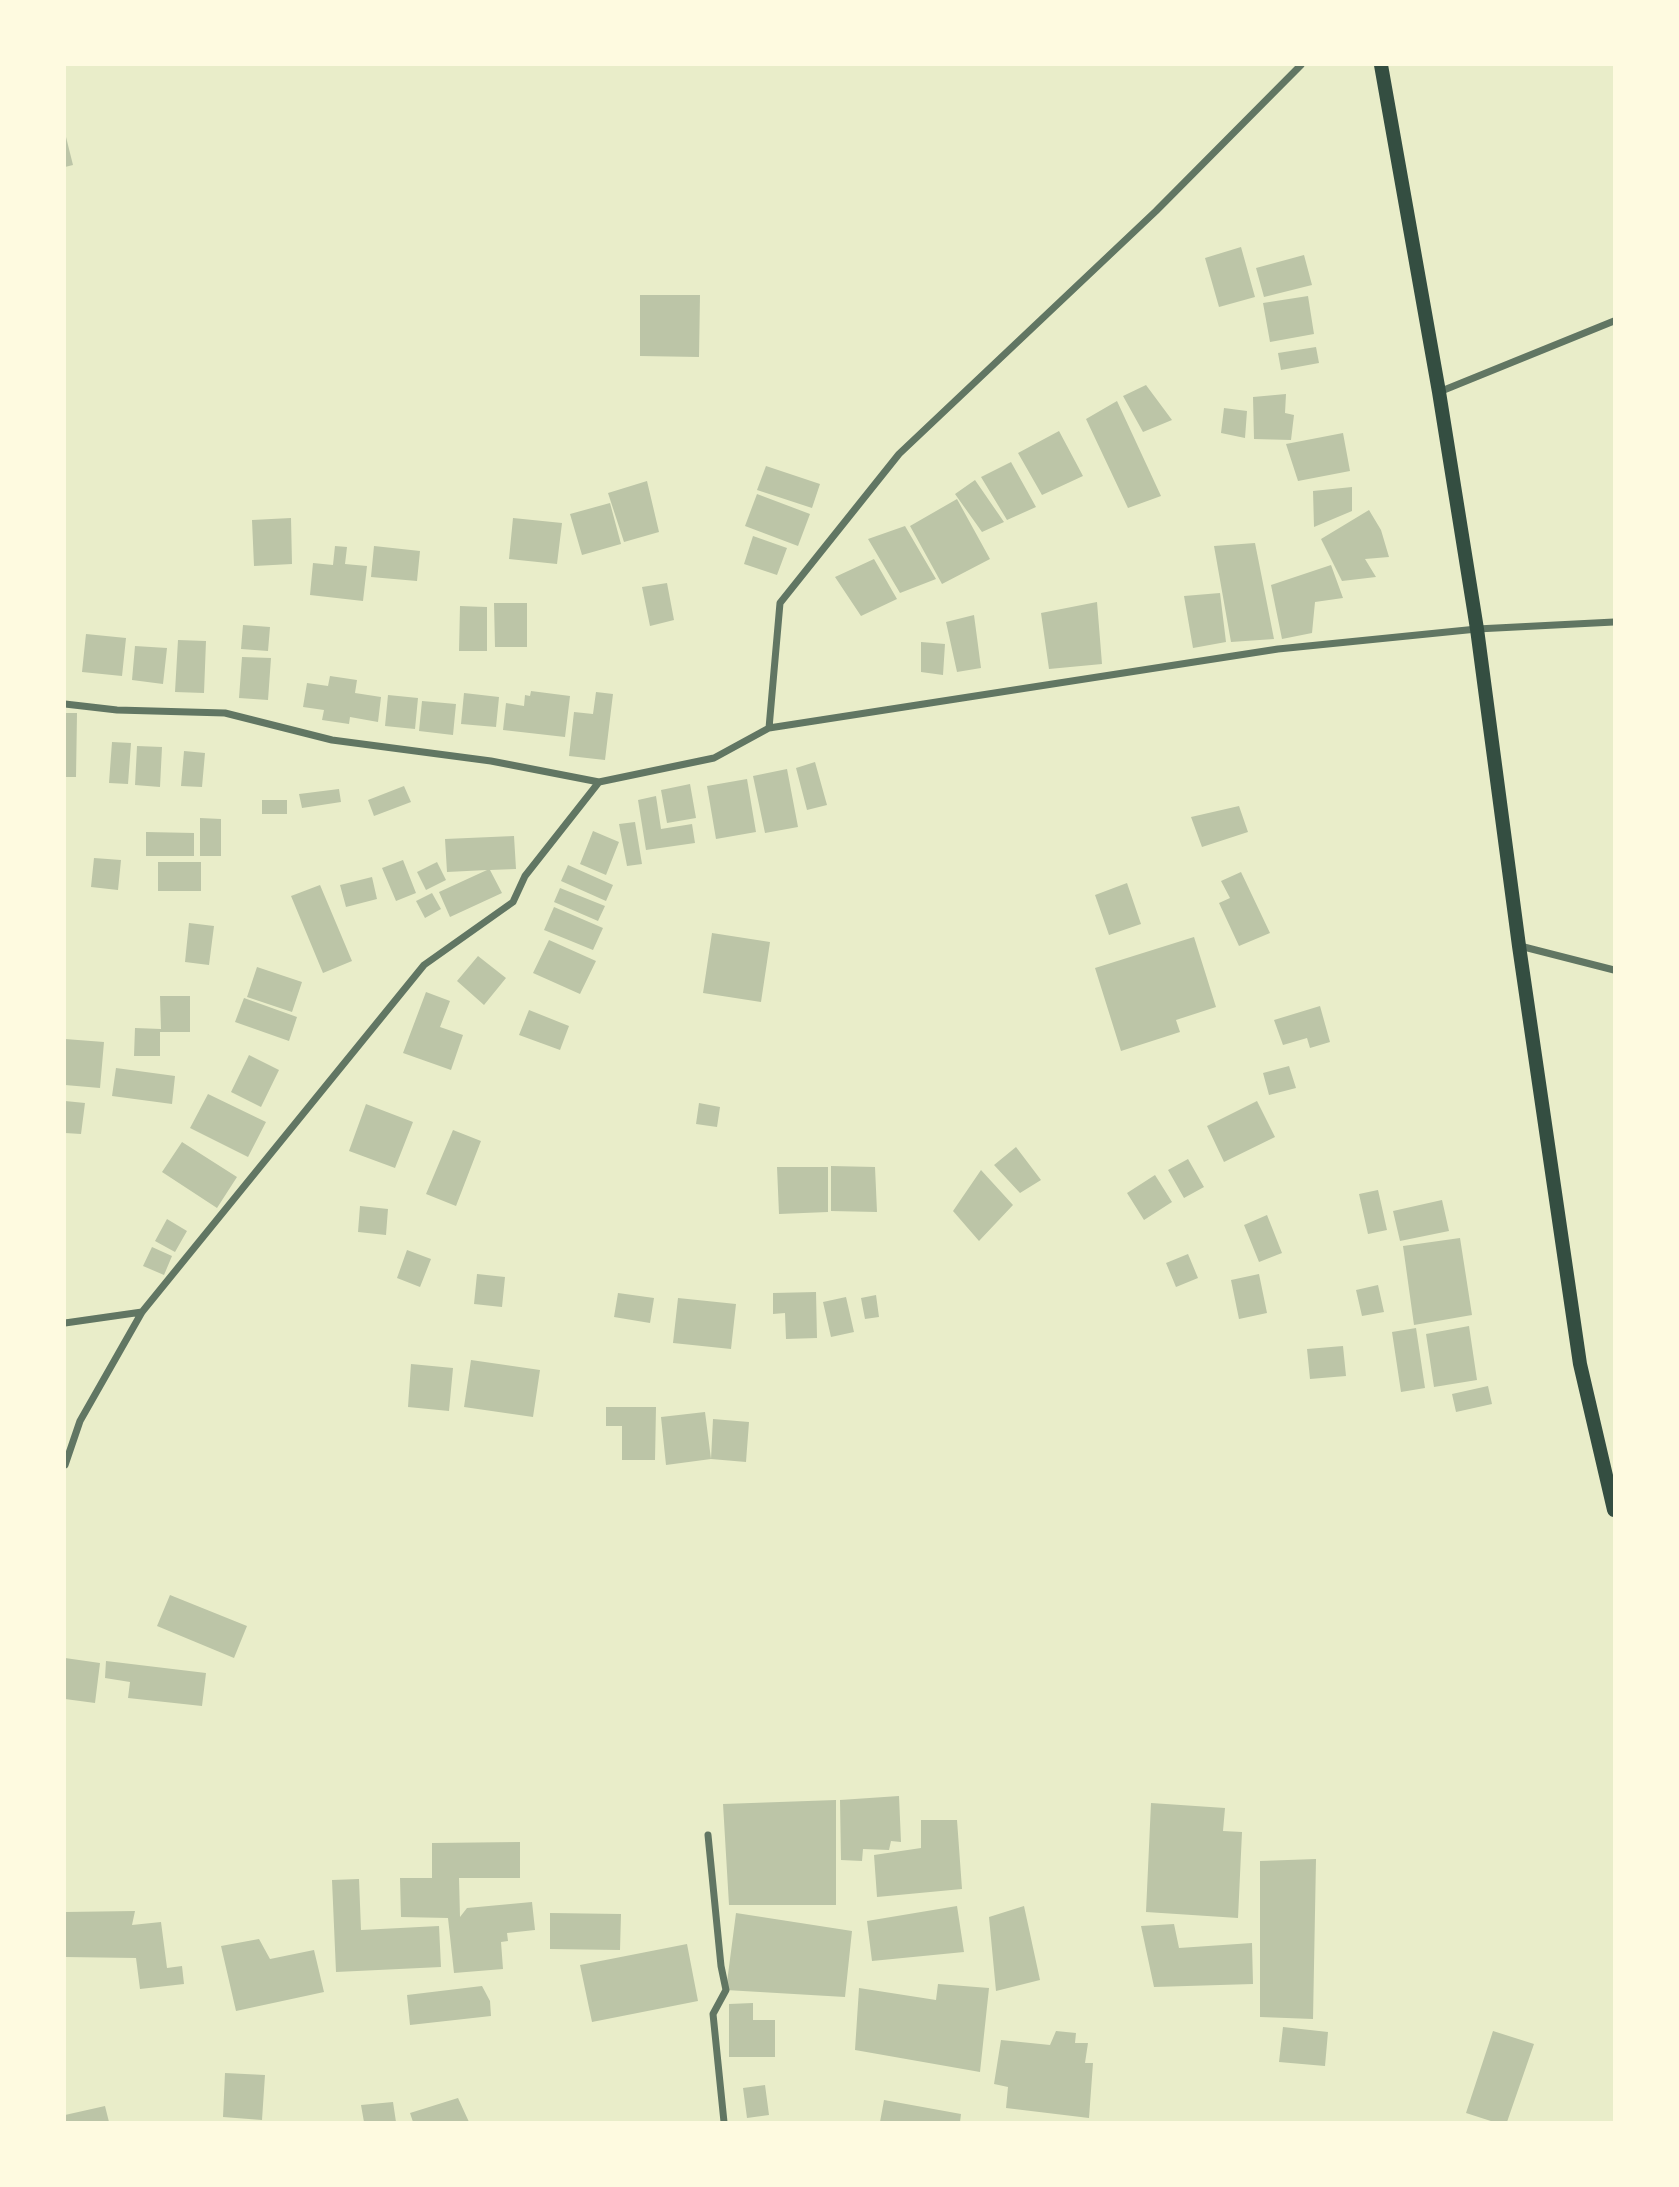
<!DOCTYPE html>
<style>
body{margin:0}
#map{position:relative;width:1679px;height:2187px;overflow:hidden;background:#e9edc9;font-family:"Open Sans",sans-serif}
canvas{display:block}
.frame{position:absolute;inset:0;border:66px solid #fefae0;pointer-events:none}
</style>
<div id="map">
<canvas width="1679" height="2187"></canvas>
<div class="frame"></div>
</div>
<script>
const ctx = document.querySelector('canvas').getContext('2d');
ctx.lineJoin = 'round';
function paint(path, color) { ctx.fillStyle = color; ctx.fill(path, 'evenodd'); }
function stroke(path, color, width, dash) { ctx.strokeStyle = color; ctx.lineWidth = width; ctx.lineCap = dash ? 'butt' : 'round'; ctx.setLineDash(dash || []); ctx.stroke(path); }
paint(new Path2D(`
 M65,133L73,165L65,167Z
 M1241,247L1255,297L1219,307L1205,258Z
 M1304,255L1312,285L1264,297L1256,268Z
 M640,295H700L699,357L640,356Z
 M1308,296L1314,334L1270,342L1263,303Z
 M1316,347L1319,363L1281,370L1278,353Z
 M1146,385L1172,420L1143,432L1123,396Z
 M1286,394L1285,413L1294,415L1291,440L1254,439L1253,397Z
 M1117,401L1161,496L1128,508L1086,419Z
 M1224,408L1247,411L1245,438L1221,433Z
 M1059,431L1083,476L1042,495L1018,453Z
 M1343,433L1350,471L1298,481L1286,444Z
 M1011,462L1036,507L1007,520L981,477Z
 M766,466L820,484L812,508L757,490Z
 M975,480L1004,522L982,532L955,494Z
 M647,481L659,532L624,542L608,493Z
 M1352,487V511L1314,527L1313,491Z
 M757,494L810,514L798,546L745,526Z
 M957,499L990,559L942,584L910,526Z
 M610,503L621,544L582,555L570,514Z
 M1369,510L1381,530L1389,557L1365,559L1376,577L1342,581L1321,539Z
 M291,518L292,564L254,566L252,520Z
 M513,518L562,523L557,564L509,559Z
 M905,526L936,579L900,593L868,539Z
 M753,536L787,548L777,575L744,564Z
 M1255,543L1274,639L1231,642L1214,546Z
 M335,546L347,547L345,564L367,566L363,601L310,595L313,563L333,565Z
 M374,546L420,551L417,581L371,577Z
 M874,559L897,599L861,616L835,577Z
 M1331,565L1343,598L1315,602L1312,633L1282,639L1271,585Z
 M667,583L674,620L650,626L642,587Z
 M1220,593L1226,642L1193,648L1184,596Z
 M1097,602L1102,664L1049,669L1041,613Z
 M494,603H527V647H495Z
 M460,606L487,607V651H459Z
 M974,615L981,668L957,672L946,622Z
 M243,625L270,627L268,651L241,649Z
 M86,634L126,638L122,676L82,672Z
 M178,640L206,641L204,693L175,692Z
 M921,642L945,644L943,675L921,672Z
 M135,646L167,648L163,684L132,680Z
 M242,657L271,658L268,700L239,698Z
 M330,676L357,680L355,693L381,697L378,722L350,717L349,724L322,720L324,710L303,707L307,683L328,686Z
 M531,691L570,696L565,737L503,730L506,703L524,706L525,695L530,696Z
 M596,692L613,694L605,760L569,756L574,712L593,714Z
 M464,693L499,697L496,727L461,724Z
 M388,695L418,698L415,729L385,726Z
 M422,701L456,704L453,735L419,731Z
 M65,713H77L76,777H65Z
 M112,742L131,743L128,784L109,783Z
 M137,746L162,747L160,787L135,785Z
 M184,751L205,753L202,787L181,786Z
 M815,762L827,805L807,810L796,768Z
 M787,769L798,827L765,833L753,776Z
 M747,779L756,832L716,839L707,786Z
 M690,784L696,818L667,823L661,790Z
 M404,786L411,802L374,816L368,800Z
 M339,789L341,802L302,808L299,794Z
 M656,796L661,829L692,824L695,843L646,850L638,800Z
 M262,800H287V814H262Z
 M1239,806L1248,832L1202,847L1191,817Z
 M200,818L221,819V856H200Z
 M635,822L642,864L627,866L619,824Z
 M593,831L619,842L606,875L580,864Z
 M146,832L194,833V856H146Z
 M514,836L516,869L490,870L502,893L450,917L439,892L487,870L447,872L445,839Z
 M94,858L121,860L118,890L91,887Z
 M403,860L416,893L396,901L382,868Z
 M158,862H201V891H158Z
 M437,862L446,880L426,890L417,872Z
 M568,865L613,885L606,901L561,881Z
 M1241,872L1270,933L1239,946L1219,903L1230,898L1221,881Z
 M372,877L377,899L346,907L340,885Z
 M1127,883L1141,924L1109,935L1095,895Z
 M320,885L352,961L323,973L291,896Z
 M560,888L605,906L598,921L554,902Z
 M432,893L441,909L425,918L416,901Z
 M554,907L603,928L593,950L544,930Z
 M189,923L214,926L209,965L185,962Z
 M712,933L770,942L761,1002L703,993Z
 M1194,937L1216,1007L1176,1020L1180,1032L1121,1051L1095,968Z
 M549,940L596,961L580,994L533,973Z
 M478,956L506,978L484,1005L457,981Z
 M257,967L302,982L292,1012L247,997Z
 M426,992L450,1001L440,1027L463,1035L451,1070L403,1053Z
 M160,996H190V1032H160V1056H134L135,1028L161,1029Z
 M244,998L297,1017L289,1041L235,1022Z
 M1320,1006L1330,1042L1310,1048L1307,1038L1283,1045L1274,1020Z
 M529,1010L569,1026L560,1050L519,1035Z
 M65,1039L104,1042L100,1088L65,1085Z
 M249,1055L279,1070L261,1107L231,1092Z
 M1289,1066L1296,1088L1269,1095L1263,1073Z
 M116,1068L175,1076L172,1104L112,1096Z
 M208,1094L266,1122L248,1157L190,1128Z
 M65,1101L85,1103L81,1134L65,1133Z
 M1257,1101L1275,1137L1224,1162L1207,1126Z
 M699,1103L720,1107L717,1127L696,1124Z
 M366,1104L413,1122L395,1168L349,1151Z
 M453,1130L481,1141L456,1206L426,1194Z
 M182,1142L237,1177L217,1208L162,1172Z
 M1016,1147L1041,1180L1020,1193L994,1165Z
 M1188,1159L1204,1187L1184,1198L1168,1170Z
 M831,1166L875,1167L877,1212L831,1211Z
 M777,1167H828V1212L779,1214Z
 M981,1170L1013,1205L979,1241L953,1211Z
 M1155,1175L1172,1202L1144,1220L1127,1193Z
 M1378,1190L1387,1230L1368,1234L1359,1194Z
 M1442,1200L1449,1231L1400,1241L1393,1211Z
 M360,1206L388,1209L386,1235L358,1232Z
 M1267,1215L1282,1253L1259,1262L1244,1225Z
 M167,1219L187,1231L175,1252L155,1241Z
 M1460,1238L1472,1315L1414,1325L1403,1246Z
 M152,1247L172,1256L164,1275L143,1266Z
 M407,1250L431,1259L420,1287L397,1278Z
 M1188,1254L1198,1278L1176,1287L1166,1263Z
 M477,1274L505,1277L502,1307L474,1304Z
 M1259,1274L1267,1313L1239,1319L1231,1280Z
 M1378,1285L1384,1312L1362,1316L1356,1290Z
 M816,1292L817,1338L786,1339L785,1313L773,1314V1293Z
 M618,1293L654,1298L650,1323L614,1317Z
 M876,1295L879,1317L865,1319L861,1298Z
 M846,1297L854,1332L831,1337L823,1302Z
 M678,1298L736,1304L731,1349L673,1343Z
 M1469,1326L1477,1380L1434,1387L1426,1334Z
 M1416,1328L1425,1388L1401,1392L1392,1332Z
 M1343,1346L1346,1376L1310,1379L1307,1349Z
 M471,1360L540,1370L533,1417L464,1407Z
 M411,1364L453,1368L449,1411L408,1407Z
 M1488,1386L1492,1404L1456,1412L1452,1394Z
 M606,1407H656L655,1460H622V1426H606Z
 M705,1412L711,1459L666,1465L661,1417Z
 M713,1419L749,1422L746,1462L711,1459Z
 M170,1595L247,1626L234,1658L157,1626Z
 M65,1658L100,1663L95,1703L65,1699Z
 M106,1661L206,1673L202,1706L128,1698L130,1682L105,1678Z
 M899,1796L901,1842L891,1841L889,1850L863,1849L862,1861L841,1860L840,1800Z
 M836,1800V1905H729L723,1804Z
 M1151,1803L1225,1808L1223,1831L1242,1832L1238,1918L1146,1912Z
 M921,1820H957L962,1889L877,1897L874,1855L921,1848Z
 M520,1842V1878H459L460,1917L467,1908L532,1902L535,1930L507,1933L508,1941L501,1942L503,1969L454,1973L448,1918L401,1917L400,1878H432V1843Z
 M1316,1859L1313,2019L1260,2017V1861Z
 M359,1879L361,1930L439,1926L441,1967L336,1972L332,1880Z
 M957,1906L964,1952L872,1961L867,1921Z
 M1024,1906L1040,1980L996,1991L989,1917Z
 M135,1911L132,1925L161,1922L167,1968L182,1966L184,1984L140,1989L136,1958L65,1957V1912Z
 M550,1913L621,1914L620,1950L550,1949Z
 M736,1913L852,1931L845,1997L726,1990Z
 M1174,1924L1179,1948L1252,1943L1253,1984L1154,1987L1141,1926Z
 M259,1939L270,1959L314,1950L324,1992L236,2011L221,1946Z
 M687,1944L698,2001L592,2022L580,1965Z
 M938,1984L989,1988L980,2072L855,2050L859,1988L936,2000Z
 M482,1986L490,2001L491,2016L410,2025L407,1995Z
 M753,2003V2020H775V2057H729V2004Z
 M1283,2027L1328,2032L1325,2066L1279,2062Z
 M1056,2031L1076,2033L1075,2043H1088L1085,2063H1093L1089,2118L1006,2108L1008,2087L994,2084L1001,2040L1050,2045Z
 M1493,2031L1534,2044L1507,2122H1494L1466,2113Z
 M225,2073L265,2075L262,2120L223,2117Z
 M765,2085L769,2115L747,2118L743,2088Z
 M458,2098L469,2122H413L410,2113Z
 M884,2100L961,2114L960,2122H880Z
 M393,2102L396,2122H364L361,2105Z
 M105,2106L109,2122H65V2115Z`), '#bcc5a7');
stroke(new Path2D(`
 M1439,392L1614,321
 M65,704L117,710L225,713L332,740L491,761L599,782
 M769,728L780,603L899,454L1156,211L1301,65
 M1520,946L1614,970
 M65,1323L142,1312
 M65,1465L80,1421L142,1312L424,965L513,902L525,876L599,782L714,758L769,728L1278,649L1477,629L1614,622
 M708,1835L721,1966L726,1990L713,2014L724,2122`), '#617663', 7);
stroke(new Path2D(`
 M1381,65L1439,392L1477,629L1519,946L1580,1364L1614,1510`), '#344e41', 14);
</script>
